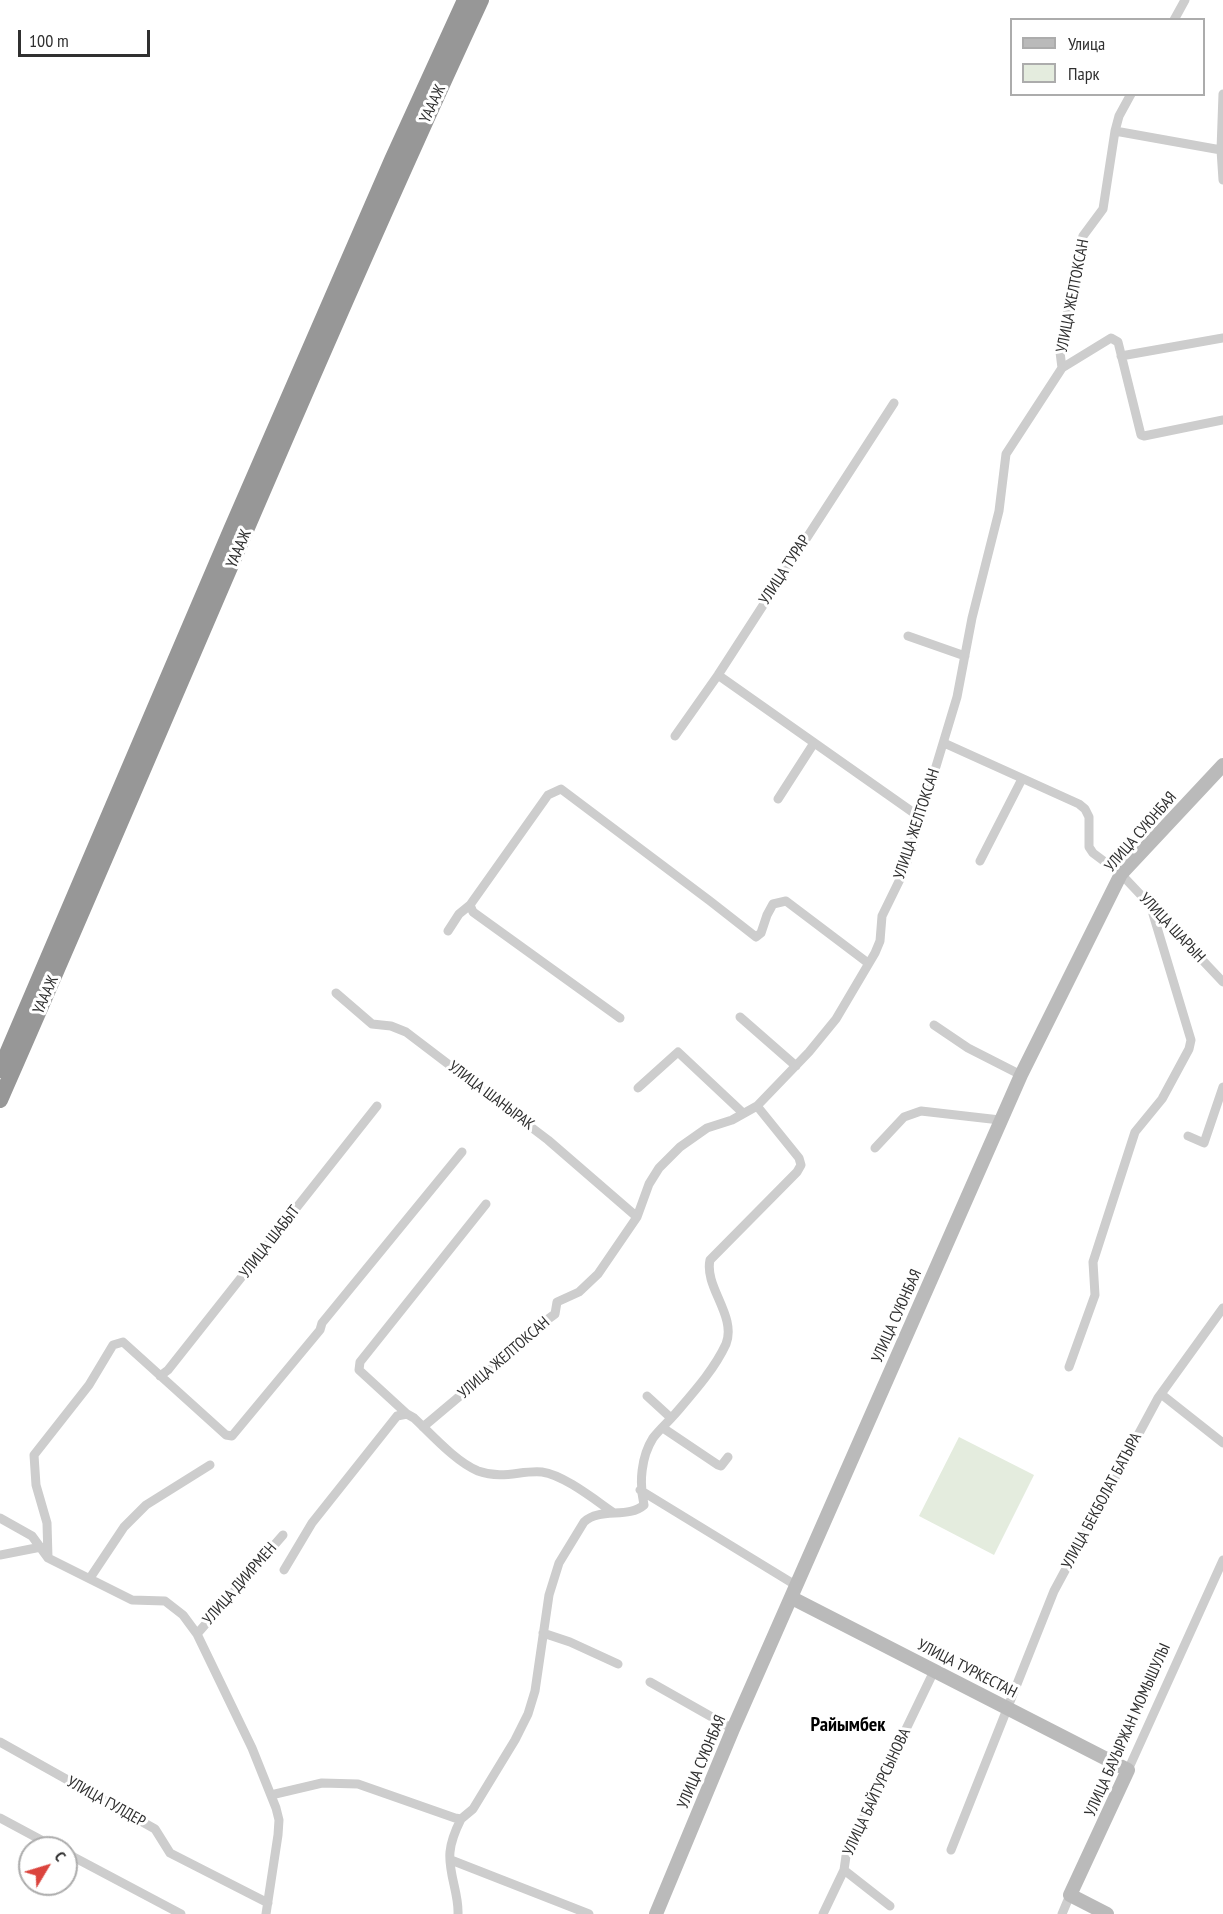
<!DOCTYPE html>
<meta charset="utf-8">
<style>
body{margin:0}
#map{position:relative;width:1223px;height:1914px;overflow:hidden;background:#fff;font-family:"PT Sans Narrow",sans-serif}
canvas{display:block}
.legend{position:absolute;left:1010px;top:18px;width:195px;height:78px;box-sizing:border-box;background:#fff;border:2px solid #acacac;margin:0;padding:8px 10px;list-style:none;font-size:18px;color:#303030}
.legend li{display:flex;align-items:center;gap:12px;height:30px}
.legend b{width:30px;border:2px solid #acacac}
.north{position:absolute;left:18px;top:1836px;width:60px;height:60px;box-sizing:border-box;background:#fff;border:2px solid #acacac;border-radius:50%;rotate:52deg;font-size:16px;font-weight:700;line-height:24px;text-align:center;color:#303030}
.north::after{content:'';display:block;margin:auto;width:21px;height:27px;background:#db443d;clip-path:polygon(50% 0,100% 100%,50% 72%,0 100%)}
.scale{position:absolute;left:18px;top:30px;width:132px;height:27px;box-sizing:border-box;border:3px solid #303030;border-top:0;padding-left:8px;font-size:18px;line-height:21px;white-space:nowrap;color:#303030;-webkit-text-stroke:4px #fff;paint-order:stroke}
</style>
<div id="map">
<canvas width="1223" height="1914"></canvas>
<ul class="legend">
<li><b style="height:8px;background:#bababa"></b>Улица</li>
<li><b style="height:16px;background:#e4ecde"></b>Парк</li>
</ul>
<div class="north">С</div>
<div class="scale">100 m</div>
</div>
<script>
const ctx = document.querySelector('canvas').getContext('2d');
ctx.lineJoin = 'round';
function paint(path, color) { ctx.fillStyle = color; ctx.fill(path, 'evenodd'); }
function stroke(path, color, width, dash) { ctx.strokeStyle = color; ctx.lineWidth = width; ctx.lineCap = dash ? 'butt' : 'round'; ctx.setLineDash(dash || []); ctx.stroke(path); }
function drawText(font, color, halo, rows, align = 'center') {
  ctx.font = font + ' "PT Sans Narrow",sans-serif'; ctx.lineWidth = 6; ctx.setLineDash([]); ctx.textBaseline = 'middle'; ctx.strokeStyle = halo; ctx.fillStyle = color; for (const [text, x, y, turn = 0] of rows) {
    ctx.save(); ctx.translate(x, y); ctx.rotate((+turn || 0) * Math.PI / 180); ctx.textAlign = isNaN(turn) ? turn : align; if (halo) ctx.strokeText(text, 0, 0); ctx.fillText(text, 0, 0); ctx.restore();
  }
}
paint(new Path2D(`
 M959,1437L1034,1475L994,1555L919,1516Z`), '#e4ecde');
stroke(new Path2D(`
 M1174,20L1185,0
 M1223,94L1221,150L1223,180
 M1115,131L1221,150
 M1121,356L1223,338
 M1062,368L1111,338L1118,342L1141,435L1144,436L1223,420
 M908,636L965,656
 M718,675L921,818
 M675,736L718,675L894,403
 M944,743L1079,804L1085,809L1089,817V847L1093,853L1121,874L1223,982
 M778,799L814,743
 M980,861L1022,779
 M448,931L459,914L470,905
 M336,993L372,1024L391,1026L406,1032L548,1140L637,1217
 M740,1017L796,1066
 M620,1018L473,912L470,905L548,795L561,789L710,901L756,937L761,933L767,915L773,904L786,901L868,963
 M934,1025L968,1048L1021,1075
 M638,1088L678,1052L743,1113
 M1188,1136L1204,1143L1223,1087
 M875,1148L904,1117L921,1111L1000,1120
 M1069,1367L1095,1295L1093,1262L1135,1132L1162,1099L1189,1049L1191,1040L1150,904
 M160,1376L168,1370L377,1106
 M1161,1394L1223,1443
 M647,1396L671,1418
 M407,1414L359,1370L360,1362L486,1204
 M423,1427L486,1374L518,1341L555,1314L557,1302L579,1292L598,1274L637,1217L649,1184L659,1168L680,1147L707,1128L732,1120L757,1106L809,1052L836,1019L875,953L880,941L882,916L905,869L957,697L972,618L999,511L1006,454L1062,368L1060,352L1071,294L1080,268V245L1083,236L1103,209L1115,131L1119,116L1131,94
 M663,1428L718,1465L721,1466L728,1457
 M640,1490L797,1586
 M0,1518L32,1536L48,1558L132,1600L165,1601L183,1615L197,1634L252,1748L276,1808L279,1820L278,1835L266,1914
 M0,1555L41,1547
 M48,1558L47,1523L36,1485L34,1455L89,1385L113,1345L123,1342L226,1435L232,1436L320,1330L322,1323L462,1152
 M284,1570L312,1523L397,1416L407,1414L414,1418C432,1435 456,1462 478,1471C504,1480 520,1470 542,1472C564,1475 595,1500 614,1513
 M90,1578L124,1527L146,1505L210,1465
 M543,1633L570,1642L618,1664
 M197,1634L283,1535
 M650,1682L733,1729
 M0,1742L155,1829L170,1853L268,1903
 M1128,1770L1223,1560
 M271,1795L322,1783L358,1784L455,1818L461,1819L473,1809L515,1740L528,1714L535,1691L549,1595L559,1563L584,1522C600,1507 628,1519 644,1505C639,1483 641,1457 653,1438C659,1430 668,1422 675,1414C693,1393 714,1370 726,1344C737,1316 704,1287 710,1260L797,1172L801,1165L799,1158L757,1106
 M0,1818L56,1848
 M951,1850L1054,1591L1158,1398L1223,1308
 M66,1853L181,1914
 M451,1860L589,1914
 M844,1870L890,1906
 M458,1914C459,1893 448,1873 450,1852C451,1840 456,1829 461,1819
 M823,1914L844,1870L846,1856L855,1835L934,1671
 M1062,1914L1070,1895`), '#cdcdcd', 9);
stroke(new Path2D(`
 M792,1598L1128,1770L1070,1895L1107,1914
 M656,1914L733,1729L1021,1075L1121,874L1223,765`), '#bababa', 14);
stroke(new Path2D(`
 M0,1070L231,530L392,160L465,0
 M0,1100C161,734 313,363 481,0`), '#979797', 16);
drawText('16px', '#303030', '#fff', [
 ["ҮАААЖ",433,104,-65],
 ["УЛИЦА ЖЕЛТОКСАН",1073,296,-79],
 ["ҮАААЖ",239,549,-67],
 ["УЛИЦА ТУРАР",785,570,-57],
 ["УЛИЦА ЖЕЛТОКСАН",917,824,-72],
 ["УЛИЦА СУЮНБАЯ",1141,832,-49],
 ["УЛИЦА ШАРЫН",1172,928,47],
 ["ҮАААЖ",46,995,-66],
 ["УЛИЦА ШАНЫРАК",491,1096,37],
 ["УЛИЦА ШАБЫТ",270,1242,-52],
 ["УЛИЦА СУЮНБАЯ",897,1316,-66],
 ["УЛИЦА ЖЕЛТОКСАН",504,1358,-41],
 ["УЛИЦА БЕКБОЛАТ БАТЫРА",1102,1501,-62],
 ["УЛИЦА ДИИРМЕН",240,1584,-49],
 ["УЛИЦА ТУРКЕСТАН",967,1669,27],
 ["УЛИЦА БАУЫРЖАН МОМЫШУЛЫ",1128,1730,-66],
 ["УЛИЦА СУЮНБАЯ",702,1762,-67],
 ["УЛИЦА БАЙТУРСЫНОВА",877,1792,-65],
 ["УЛИЦА ГУЛДЕР",106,1802,29]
]);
drawText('bold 20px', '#000', '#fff', [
 ["Райымбек",848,1725]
]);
</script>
